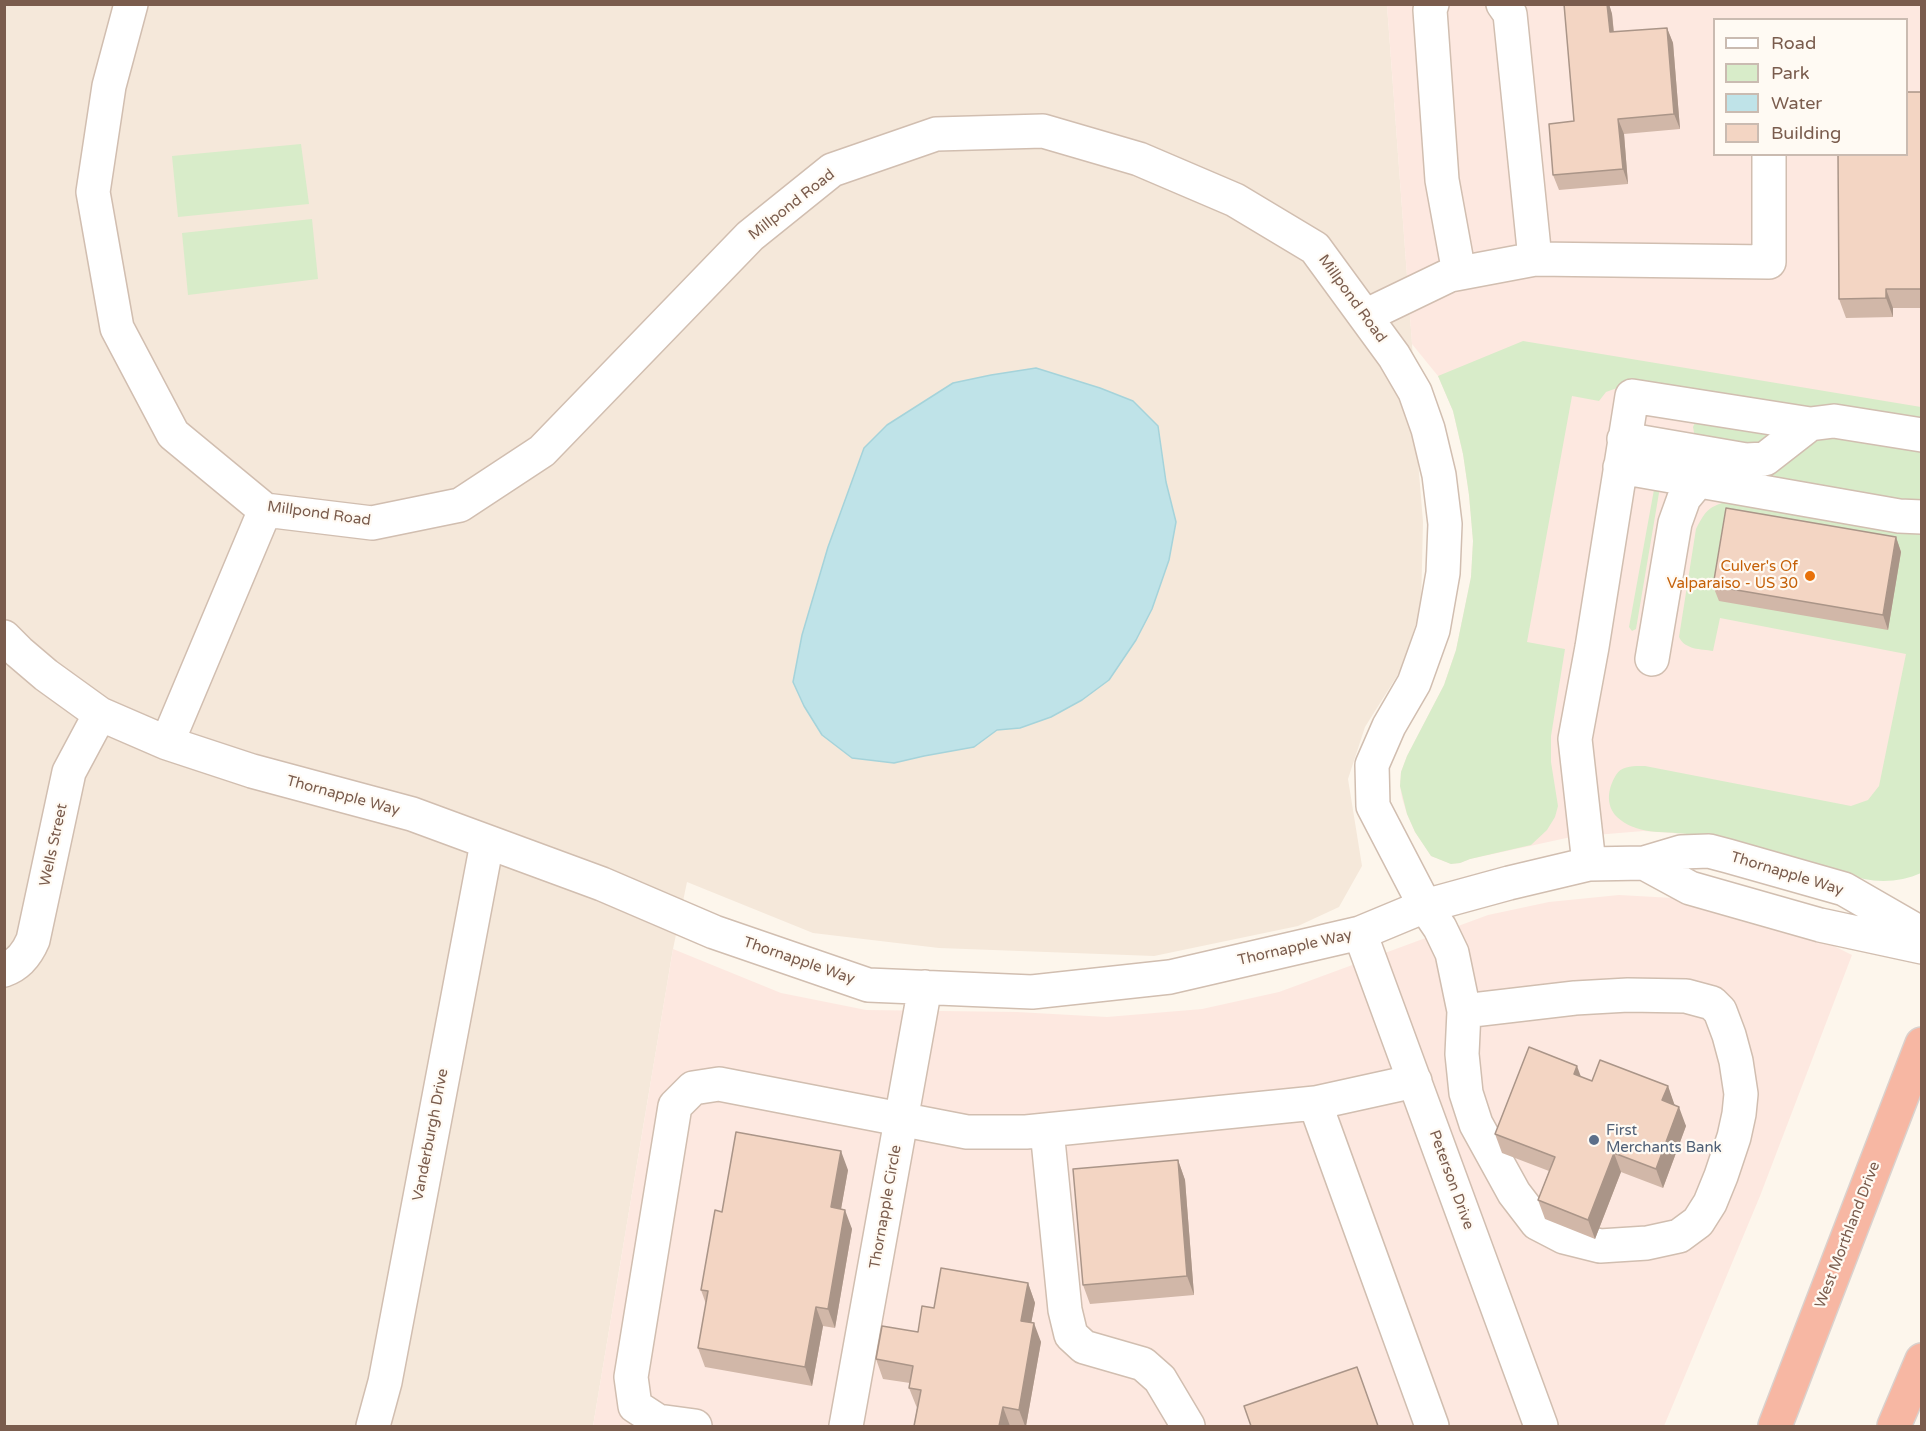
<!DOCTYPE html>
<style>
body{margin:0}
#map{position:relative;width:1926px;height:1431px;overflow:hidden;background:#fdf6ec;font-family:"Varela Round",sans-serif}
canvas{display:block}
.frame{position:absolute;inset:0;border:6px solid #7a5c4d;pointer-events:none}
.legend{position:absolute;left:1713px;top:18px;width:195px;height:138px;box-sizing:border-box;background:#fffaf3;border:2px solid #cabbb1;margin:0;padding:8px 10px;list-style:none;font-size:18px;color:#7a5c4d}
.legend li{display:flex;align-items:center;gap:12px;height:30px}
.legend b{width:30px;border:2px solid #cabbb1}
</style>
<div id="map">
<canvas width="1926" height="1431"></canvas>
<div class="frame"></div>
<ul class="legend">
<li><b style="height:8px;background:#fff"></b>Road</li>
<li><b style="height:16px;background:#d8ecc9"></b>Park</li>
<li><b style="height:16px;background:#bfe3e8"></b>Water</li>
<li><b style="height:16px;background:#f3d5c3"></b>Building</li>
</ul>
</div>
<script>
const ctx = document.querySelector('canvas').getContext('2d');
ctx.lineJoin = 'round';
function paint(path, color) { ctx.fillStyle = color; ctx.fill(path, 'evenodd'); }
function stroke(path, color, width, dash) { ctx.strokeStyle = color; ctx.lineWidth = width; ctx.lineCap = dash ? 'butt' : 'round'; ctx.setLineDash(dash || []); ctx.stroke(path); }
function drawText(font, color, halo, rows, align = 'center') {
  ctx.font = font + ' "Varela Round",sans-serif'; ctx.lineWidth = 4.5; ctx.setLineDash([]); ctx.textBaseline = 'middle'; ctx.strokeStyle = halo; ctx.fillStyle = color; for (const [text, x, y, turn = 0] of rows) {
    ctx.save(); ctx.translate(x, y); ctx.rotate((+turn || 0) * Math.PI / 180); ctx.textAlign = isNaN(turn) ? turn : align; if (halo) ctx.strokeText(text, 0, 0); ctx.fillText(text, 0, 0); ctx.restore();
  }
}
paint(new Path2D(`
 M5,5H1387L1412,343L1417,448L1423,522L1421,607L1402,668L1365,727L1348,779L1362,866L1339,907L1298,926L1154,956L939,948L813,933L687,882L673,949L593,1426H5Z`), '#f5e8da');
paint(new Path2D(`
 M1387,5H1921L1922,858L1909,867L1864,879L1758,847L1687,834L1643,831L1571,837L1470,859L1460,863L1451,864L1431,856L1415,832L1407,814L1402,798L1400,786L1401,772L1407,756L1444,685L1456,650L1471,577L1473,541L1469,495L1463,454L1453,411L1438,376L1412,344ZM1714,20H1906V154H1714Z
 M1619,895L1691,899L1810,934L1852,955L1760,1196L1664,1426H593L673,949L781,993L866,1010L1017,1012L1107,1017L1202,1009L1279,992L1488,915L1549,902Z`), '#fde8e0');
paint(new Path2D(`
 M301,144L309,204L178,217L172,156Z
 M312,219L318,279L188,295L182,233Z
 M1523,341L1921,407V419L1790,413L1620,387L1606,392L1599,401L1572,396L1527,642L1565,649L1551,736V762L1558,806L1555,817L1547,830L1531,845L1470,859L1460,863L1451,864L1431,856L1415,832L1407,814L1400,786L1401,772L1407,756L1444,685L1456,650L1471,577L1473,541L1469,495L1463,454L1453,411L1438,376Z
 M1696,420L1766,430L1768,441L1764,448L1695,438L1693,427Z
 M1833,435L1922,448L1921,503H1912L1696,465Z
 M1655,484L1660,487L1636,629L1632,631L1629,627Z
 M1730,501L1921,531V873C1904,881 1883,883 1864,879C1806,861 1747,841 1687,834C1663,831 1636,835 1617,817C1605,805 1608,788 1616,775C1622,765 1635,766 1645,766L1851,806L1868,800L1879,786L1906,654L1720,618L1713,651C1701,649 1685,650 1679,637L1696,529C1706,510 1709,506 1730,501Z`), '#d8ecc9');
const water = new Path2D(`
 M1036,368L1100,388L1133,401L1158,426L1166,482L1176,522L1169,560L1152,609L1136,640L1109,680L1082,700L1051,717L1020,728L997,730L974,747L924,756L894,763L852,758L822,735L804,706L793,682L802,635L828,547L864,448L887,425L953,383L991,375Z`);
paint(water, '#bfe3e8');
stroke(water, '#a5d3da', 1.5);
const minor = new Path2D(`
 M131,4L109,86L93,192L117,328L173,434L265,510L372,523L460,505L542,451L750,236L832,170L936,134L1043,131L1139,159L1235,200L1315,248L1394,356L1415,392L1428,429L1439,475L1445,524L1443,573L1433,630L1414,683L1389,726L1372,765L1373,806L1425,906L1440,928L1452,953L1464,1011L1462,1054L1466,1093L1476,1124L1514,1193L1537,1223L1564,1237L1600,1246L1647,1243L1679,1236L1698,1222L1710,1203L1721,1176L1734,1137L1739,1114L1741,1094L1736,1061L1729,1035L1720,1011L1712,1003L1686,996L1628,995L1575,998L1464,1011
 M1432,4L1430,10L1442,180L1459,273
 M1503,4L1510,14L1535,259
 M1365,316L1450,275L1535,259L1769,262V154
 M1624,439L1746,460L1765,459L1810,424
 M1620,467L1899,516L1922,517
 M4,637L19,652L46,675L100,714L167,743L252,771L412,814L602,884L714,932L868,985L1032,992L1170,977L1360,933L1425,906L1509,883L1589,864L1644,863L1681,852L1709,851L1728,856L1844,889L1922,934
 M1652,659L1675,523L1684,498L1698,481
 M167,743L265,510
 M1644,863L1690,888L1820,925L1922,947
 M1589,864L1575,739L1592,647L1632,396L1810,424L1834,421L1922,435
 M1360,933L1541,1426
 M4,970C19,965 27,954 33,940L69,772L100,714
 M1315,1103L1415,1081
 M1047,1130L1065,1310L1071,1335L1084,1347L1143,1364L1160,1379L1188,1426
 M373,1426L385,1382L487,843
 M695,1426L658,1421L635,1406L631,1377L675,1106L693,1088L719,1084L967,1132H1026L1315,1103L1432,1426
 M846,1426L925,987`);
const highway = new Path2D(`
 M1775,1426L1922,1044
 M1894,1426L1922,1360`);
stroke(minor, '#d1beb0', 36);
stroke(highway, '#dad1cd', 36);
stroke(minor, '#fff', 33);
stroke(highway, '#f7b7a3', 33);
paint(new Path2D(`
 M1564,4H1609L1612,14L1614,32L1667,28L1673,43L1680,129L1624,134L1628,184L1559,190L1553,175L1574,121Z
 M1922,92V308H1893V317L1846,318L1839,299Z
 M1896,537L1901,552L1888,630L1719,601L1713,586Z
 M1581,1077L1592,1081L1668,1086L1674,1105L1686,1126L1663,1188L1621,1172L1595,1239L1545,1219L1538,1200L1549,1171L1502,1153L1495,1134Z
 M1178,1160L1185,1180L1194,1295L1090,1304L1083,1285Z
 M848,1170L841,1209L852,1229L835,1328L823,1326L812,1386L705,1367L698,1348L706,1304L701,1290L722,1212Z
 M1028,1283L1035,1303L1031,1323L1041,1342L1026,1426H914L917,1408L909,1388L910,1383L883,1379L876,1359L918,1332Z`), '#d1b7a8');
paint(new Path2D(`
 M1607,4H1609L1612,14L1615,47L1610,32Z
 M1667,28L1673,43L1680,129L1674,114Z
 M1618,119L1624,134L1628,184L1623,169Z
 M1886,289L1893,308V317L1886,298Z
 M1896,537L1901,552L1888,630L1883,615Z
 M1577,1066L1584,1085L1574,1074Z
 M1668,1086L1675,1106L1662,1100Z
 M1679,1107L1686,1126L1663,1188L1656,1169Z
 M841,1151L848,1170L838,1226L831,1207Z
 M1614,1153L1621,1172L1595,1239L1588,1220Z
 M1178,1160L1185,1180L1194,1295L1187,1276Z
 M845,1210L852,1229L835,1328L828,1309Z
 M1028,1283L1035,1303L1028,1340L1021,1321Z
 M816,1307L823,1326L812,1386L805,1367Z
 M1034,1323L1041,1342L1026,1426H1025L1019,1410Z
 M1003,1407L1010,1426H999Z`), '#aa9588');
const building = new Path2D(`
 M1564,4H1607L1610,32L1667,28L1674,114L1618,119L1623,169L1553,175L1549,124L1574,121Z
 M1906,92H1922V289H1886V298L1839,299L1838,154H1906Z
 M1726,508L1896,537L1883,615L1713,586Z
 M1529,1047L1577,1066L1574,1074L1592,1081L1600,1060L1668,1086L1662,1100L1679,1107L1656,1169L1614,1153L1588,1220L1538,1200L1555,1157L1495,1134Z
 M736,1132L841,1151L831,1207L845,1210L828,1309L816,1307L805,1367L698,1348L708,1291L701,1290L715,1210L722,1212Z
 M1178,1160L1187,1276L1083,1285L1073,1169Z
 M941,1268L1028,1283L1021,1321L1034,1323L1019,1410L1003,1407L999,1426H914L921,1390L909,1388L913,1366L876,1359L882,1326L918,1332L922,1306L934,1308Z
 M1357,1367L1378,1426H1251L1244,1406Z`);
paint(building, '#f3d5c3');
stroke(building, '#aa9588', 1.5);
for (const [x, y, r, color] of [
 [1810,576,6,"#e8710a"],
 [1594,1140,6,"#5c6f8a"]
]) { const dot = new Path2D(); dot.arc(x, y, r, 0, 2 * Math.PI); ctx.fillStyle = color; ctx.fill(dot); stroke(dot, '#fffaf3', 2); }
drawText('15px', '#7a5c4d', '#fffaf3', [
 ["Millpond Road",792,205,-38],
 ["Millpond Road",1352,299,54],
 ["Millpond Road",319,514,8],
 ["Thornapple Way",343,796,15],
 ["Wells Street",54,845,-78],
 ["Thornapple Way",1787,874,17],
 ["Thornapple Way",1295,948,-13],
 ["Thornapple Way",799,961,19],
 ["Vanderburgh Drive",431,1135,-79],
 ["Peterson Drive",1451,1180,70],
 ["Thornapple Circle",886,1207,-80],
 ["West Morthland Drive",1848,1235,-69]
]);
drawText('15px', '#c56008', '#fffaf3', [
 ["Culver's Of",1798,567],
 ["Valparaiso - US 30",1798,584]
], 'right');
drawText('15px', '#4e5e75', '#fffaf3', [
 ["First",1606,1131],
 ["Merchants Bank",1606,1148]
], 'left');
</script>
